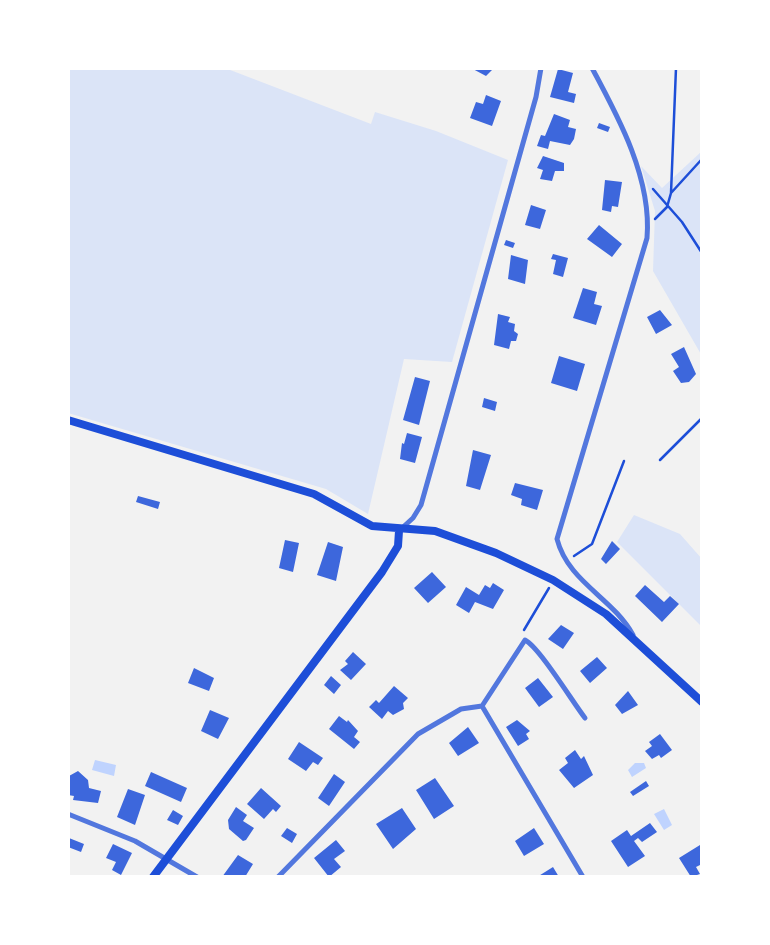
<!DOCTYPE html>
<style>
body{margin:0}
#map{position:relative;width:770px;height:945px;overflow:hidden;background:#f2f2f2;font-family:"Noto Sans",sans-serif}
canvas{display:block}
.frame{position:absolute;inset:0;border:70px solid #fff;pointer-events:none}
</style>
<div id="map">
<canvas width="770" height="945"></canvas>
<div class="frame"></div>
</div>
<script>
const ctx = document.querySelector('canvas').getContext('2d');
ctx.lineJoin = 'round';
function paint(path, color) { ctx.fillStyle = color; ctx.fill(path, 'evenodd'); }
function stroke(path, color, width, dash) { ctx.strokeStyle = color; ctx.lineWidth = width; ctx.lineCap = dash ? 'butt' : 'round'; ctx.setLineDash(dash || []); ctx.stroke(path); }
paint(new Path2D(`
 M68,68H225L371,124L375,112L436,131L508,160L452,362L404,359L368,514L326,489L68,413Z
 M702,151V356L653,271L655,211L641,166L662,188Z
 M634,515L680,534L702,559V627L617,542Z`), '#dbe4f7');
paint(new Path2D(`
 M95,760L116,765L114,776L92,770Z
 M635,763H644L646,768L632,777L628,770Z
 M664,809L672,825L664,830L654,814Z`), '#bfd3fe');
paint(new Path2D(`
 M471,68H494L486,76Z
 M558,69L573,73L568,92L576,94L574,103L550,97Z
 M486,95L501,101L492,126L470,118L476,102L483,104Z
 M554,114L570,120L568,127L576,129L574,139L570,145L550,141L548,149L537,146L541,135L545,136Z
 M599,123L610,127L608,132L597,128Z
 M543,156L564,163V171H555L552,181L540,179L543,170L537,168Z
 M605,180L622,182L618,207L612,206L611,212L602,210Z
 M531,205L546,210L540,229L525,225Z
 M599,225L622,244L612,257L587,239Z
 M506,240L515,243L513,248L504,245Z
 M553,254L568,258L563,277L553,274L556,260L551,259Z
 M511,255L528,260L525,284L508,279Z
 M583,288L597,292L594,304L602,306L596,325L573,318Z
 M660,310L672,325L656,334L647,317Z
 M498,314L510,317L508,322L515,324L514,331L518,334L516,341H511L509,349L494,345Z
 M684,347L696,374L689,382L681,383L673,371L679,367L671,354Z
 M559,356L585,364L577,391L551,383Z
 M415,377L430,381L419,425L403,420Z
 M484,398L497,402L495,411L482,407Z
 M407,433L422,437L415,463L400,459L402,443L404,444Z
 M473,450L491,455L480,490L466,486Z
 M515,483L543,490L537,510L521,505L522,499L511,495Z
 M138,496L160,502L158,509L136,502Z
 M285,540L299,543L293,572L279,568Z
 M612,541L620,549L606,564L601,559Z
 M328,542L343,547L336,581L317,575Z
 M432,572L446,587L428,603L414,588Z
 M493,583L504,590L493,609L475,602L469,613L456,605L466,587L479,595L485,585L490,588Z
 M645,585L664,602L670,596L679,604L662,622L635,596Z
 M561,625L574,633L563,649L548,639Z
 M353,652L366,664L351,680L340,670L348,664L345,661Z
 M597,657L607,668L590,683L580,671Z
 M194,668L214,678L209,691L188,683Z
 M331,676L341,685L334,694L324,685Z
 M538,678L553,697L539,707L525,688Z
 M394,686L408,698L403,703L404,709L393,715L388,711L382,719L369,707L376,700L379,703Z
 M628,691L638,705L622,714L615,705Z
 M210,710L229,718L218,739L201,731Z
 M339,716L347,722L348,720L358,731L354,737L360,742L354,749L329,729Z
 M517,720L530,731L526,734L529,739L518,746L506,727Z
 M468,727L479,743L458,756L449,743Z
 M660,734L672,750L661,758L659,755L652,759L645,751L652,746L649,742Z
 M299,742L323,758L318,765L313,762L306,771L288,759Z
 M575,750L581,759L584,756L593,775L574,788L559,770L568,763L565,758Z
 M78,771L88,780L89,788L101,791L98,803L73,800L74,796L68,795L69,776Z
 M151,772L187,788L181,802L145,786Z
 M334,774L345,782L329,806L318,798Z
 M435,778L454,806L434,819L416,790Z
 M646,781L649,786L633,796L630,792Z
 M261,788L281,806L276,812L273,809L264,819L247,804Z
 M128,789L145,795L135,825L117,817Z
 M236,807L247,815L243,821L254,828L246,840L243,841L229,829L228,820Z
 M402,808L416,829L393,849L376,824Z
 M173,810L183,816L178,825L167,820Z
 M650,823L657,832L642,842L638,838L634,841L645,856L628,867L611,841L627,830L631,836Z
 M287,828L297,834L292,843L281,836Z
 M534,828L544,844L524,856L515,841Z
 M69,838L84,844L81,852L68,847Z
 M336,840L345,851L334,859L341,867L329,877L314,858Z
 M113,844L132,853L121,875L112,870L116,862L106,858Z
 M700,845L702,864L696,867L700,874L691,877L679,858Z
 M238,855L253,864L245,877H222Z
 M553,867L559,877H537Z`), '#3d67dc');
stroke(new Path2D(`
 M653,189L682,222L702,253
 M671,193L676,68
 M655,219L667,207L671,193L702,159
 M660,460L702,418
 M574,556L592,544L624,461
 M524,630L549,588`), '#1d4ed8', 2.5);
stroke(new Path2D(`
 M592,68C619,118 652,179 647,238L557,539C568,582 613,598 633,635
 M401,529L413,518L421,505L536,97L541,68
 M482,706L583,877
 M68,814L135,841L197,877
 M278,877L418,734L461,709L482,706L525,640C539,647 572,701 585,718`), '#5277de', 5);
stroke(new Path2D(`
 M68,420L314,494L372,526L435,531L496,553L553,580L606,614L702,702
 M153,877L382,572L398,546L399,531`), '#1d4ed8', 8);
</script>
